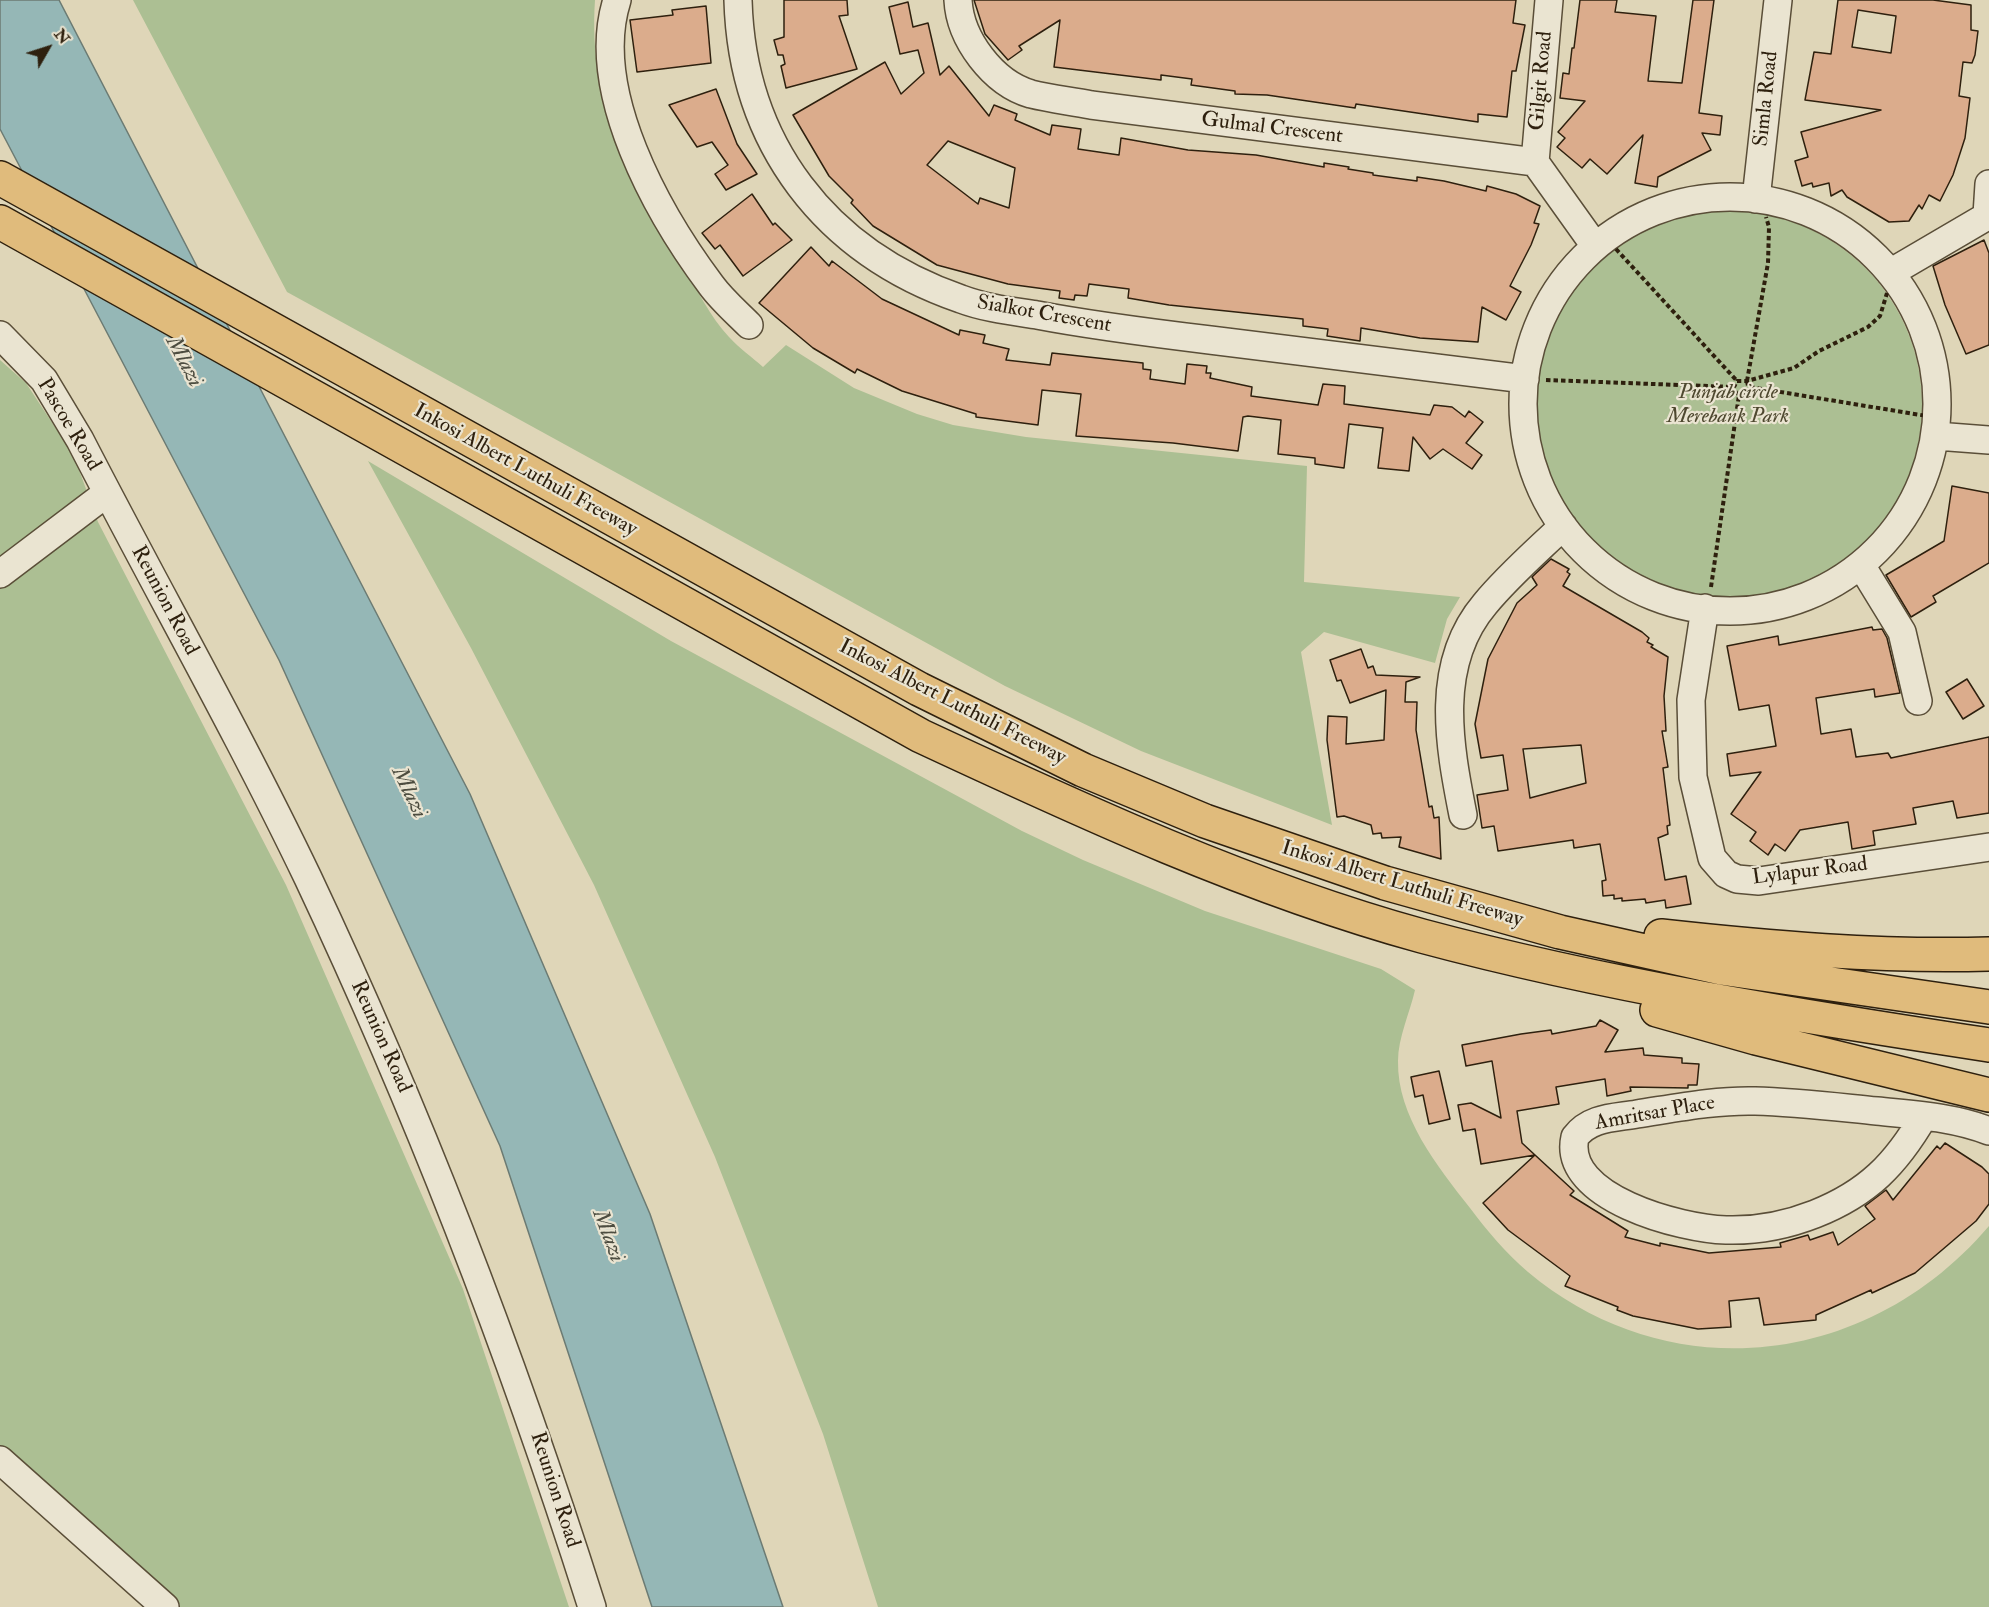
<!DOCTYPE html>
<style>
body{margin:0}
#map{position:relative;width:1989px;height:1607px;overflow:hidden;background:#dfd6b8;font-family:"IM FELL Double Pica",serif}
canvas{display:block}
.north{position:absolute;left:18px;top:18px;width:60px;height:60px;-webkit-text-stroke:4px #eae4d1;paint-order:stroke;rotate:51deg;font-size:16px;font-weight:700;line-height:24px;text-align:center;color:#2e200e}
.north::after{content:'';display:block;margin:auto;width:21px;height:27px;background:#2e200e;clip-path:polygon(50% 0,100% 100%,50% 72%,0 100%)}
</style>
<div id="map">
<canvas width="1989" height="1607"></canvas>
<div class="north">N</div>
</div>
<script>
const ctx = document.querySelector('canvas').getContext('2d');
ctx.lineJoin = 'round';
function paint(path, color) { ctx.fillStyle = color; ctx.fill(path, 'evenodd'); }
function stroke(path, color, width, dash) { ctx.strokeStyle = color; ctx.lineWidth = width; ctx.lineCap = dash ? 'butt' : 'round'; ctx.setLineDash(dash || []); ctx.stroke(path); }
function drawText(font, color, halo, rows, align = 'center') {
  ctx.font = font + ' "IM FELL Double Pica",serif'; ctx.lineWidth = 4.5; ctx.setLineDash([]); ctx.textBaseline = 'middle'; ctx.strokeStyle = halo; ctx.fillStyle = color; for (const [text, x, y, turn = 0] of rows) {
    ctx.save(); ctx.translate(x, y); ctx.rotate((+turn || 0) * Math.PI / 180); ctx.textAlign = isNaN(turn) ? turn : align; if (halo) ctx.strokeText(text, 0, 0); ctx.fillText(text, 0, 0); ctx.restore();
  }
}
paint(new Path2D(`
 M133,0H595C588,103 628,180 682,264C696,287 710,317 729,337C739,348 752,357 763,367L786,345L854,388L917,414L953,425L1026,437L1307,466L1304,582L1460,597L1447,619L1435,663L1324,632L1301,652L1332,825L1141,751L1005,686L287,292Z
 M1534 405a194 194 0 1 1 388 0a194 194 0 1 1-388 0Z
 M0,360L26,383L74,456L98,522L286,885L463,1289L569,1607H177L0,1450Z
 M368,461L671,641L1022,831L1083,860L1205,911L1381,969L1415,990C1410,1012 1398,1038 1398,1061C1397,1116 1437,1166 1470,1208C1487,1231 1506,1253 1528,1272C1672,1392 1870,1366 1989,1226V1607H878L823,1434L715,1157L594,885L471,648Z`), '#acbf93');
const water = new Path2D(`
 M0,0H59L470,794L650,1214L783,1607H652L500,1146L279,660L0,129Z`);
paint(water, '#95b7b6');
stroke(water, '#6c7b73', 1.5);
const building = new Path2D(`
 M784,0H847L848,15L839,16L857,69L786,88L781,66L785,64L783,55H778L774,40L784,37Z
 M974,0H1516L1513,23L1525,25L1516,71H1512L1507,117L1478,114V122L1356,104L1355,108L1267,95L1235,94V91L1191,85L1192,79L1161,75V80L1054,67L1060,20L1019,46L1022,50L1008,60L985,34Z
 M1580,0H1617L1615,12L1656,16L1648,81L1682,83L1693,0H1714L1699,113L1722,116L1720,135L1702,133L1711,150L1658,177L1657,187L1635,183L1643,135L1607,174L1590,159L1582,168L1557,147L1565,138L1558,132L1585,101L1560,98L1563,73L1569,74L1572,48H1574Z
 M1838,0H1933L1971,5V30L1978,31L1975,55L1972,63L1963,62L1959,96L1970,98L1965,138L1953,175L1940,201L1929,195L1922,209L1919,205L1909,221L1889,222L1847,197L1842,190L1831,196L1829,183L1813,187L1812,183L1802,186L1795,161L1808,157L1801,132L1881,110L1805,100L1814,52L1831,54ZM1858,10L1896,16L1891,53L1852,47Z
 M908,2L913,27L928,23L940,75L949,66L989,116L994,105L1017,114L1015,120L1050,135L1052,125L1081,129L1078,149L1119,155L1121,138L1188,150L1256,155L1324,167V163L1349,167L1348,169L1373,173V175L1417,181V177L1444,181L1486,191L1487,186L1516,194L1540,206L1534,223L1539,224L1531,245L1510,286L1521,292L1506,320L1482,307L1478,342L1420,338L1361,328L1360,341L1327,336L1328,329L1303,326V319L1169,305L1128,298L1129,289L1089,284L1087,296L1075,295L1074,300L1059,298L1060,291L1008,284L937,265L873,226L851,203L853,200L829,176L793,115L885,62L901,94L924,73L918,50L900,54L889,7ZM948,141L1015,168L1009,208L980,198L978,204L927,165Z
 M706,6L711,63L637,72L630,20L673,15L672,10Z
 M716,89L737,144L757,174L726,190L715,174L728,165L712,142L697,147L669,105Z
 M752,194L773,225L775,223L792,240L743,276L720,245L715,249L702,233Z
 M1984,240L1989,253V345L1966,354L1945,305L1933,266Z
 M811,247L829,266L832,261L882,299L959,335L960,330L985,335L983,343L1009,349L1006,360L1050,365L1052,353L1143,363V369L1151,370L1150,379L1185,384L1187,364L1207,366L1206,373H1211L1210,378L1252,387L1251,396L1318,405L1323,384L1345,386L1344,404L1430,415L1434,405L1452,407L1465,417L1469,411L1483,422L1466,443L1482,455L1472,469L1443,449L1430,459L1413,437L1409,471L1378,468L1383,428L1349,424L1344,468L1315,464V458L1278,454L1281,420L1248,416L1243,417L1238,451L1173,443L1076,436L1081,394L1042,390L1038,425L976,417V414L902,391L857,369L855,373L813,348L759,303Z
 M1952,486L1989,493V563L1933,596L1936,602L1911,617L1886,575L1944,541Z
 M1551,559L1569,569L1567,572L1570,574L1563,586L1642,632L1649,638L1647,642L1653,645L1651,647L1668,657L1664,696L1666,731H1662L1668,767L1663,768L1670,825L1667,826L1668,834L1658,838L1665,880L1686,876L1691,904L1666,908L1665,900L1646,903L1645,899L1622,901V898L1614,899V895L1603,896L1602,881L1606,880L1600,844L1574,848L1573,840L1498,851L1494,826L1482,828L1477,795L1508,790L1503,755L1481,758L1475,724L1488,659L1517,603L1537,585L1532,577ZM1581,745L1586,783L1530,798L1523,749Z
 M1872,627L1873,630L1882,629L1887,638L1900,693L1875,697L1874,689L1816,698L1821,734L1851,729L1856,757L1888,753L1891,758L1989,737V813L1957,818L1953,801L1913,808L1916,824L1873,831L1875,845L1852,849L1848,822L1800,830L1785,851L1775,844L1768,855L1750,841L1756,832L1731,814L1761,772L1730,776L1727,754L1776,746L1769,705L1739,710L1727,646L1778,636L1779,645Z
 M1361,649L1368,668L1373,666L1376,675L1420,677L1406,682L1405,702H1417L1416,730L1429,807L1432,806L1434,818L1439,817L1441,859L1399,847L1401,837L1382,838L1381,833L1373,834L1371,825L1344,816L1337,817L1327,740L1328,716L1347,717L1346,744L1384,740L1386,690L1350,703L1341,680L1337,681L1330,660Z
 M1967,679L1984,706L1963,719L1946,692Z
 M1600,1020L1618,1030L1605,1052L1643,1048L1644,1055L1682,1058V1063L1699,1064L1697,1085H1688V1088L1630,1087L1631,1091L1607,1096L1605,1079L1556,1087L1559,1104L1517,1111L1522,1143L1535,1155L1481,1164L1475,1129L1463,1131L1458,1105L1471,1103L1501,1118L1492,1061L1466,1066L1462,1045L1521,1034L1551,1030L1552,1034L1596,1026Z
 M1439,1071L1450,1119L1429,1124L1423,1095L1415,1097L1411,1077Z
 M1945,1143L1982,1167L1989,1174V1204L1976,1221L1915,1273L1872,1293L1871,1290L1816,1315V1320L1764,1325L1759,1298L1729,1301L1731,1327L1698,1329L1633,1316L1617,1310L1618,1307L1565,1286L1570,1276L1508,1230L1483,1203L1535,1155L1574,1191L1570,1195L1628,1231L1625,1237L1660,1246V1243L1709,1253L1781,1247L1780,1243L1808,1235L1810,1240L1833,1232L1838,1245L1875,1219L1865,1206L1886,1190L1893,1200L1937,1146L1940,1149Z`);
paint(building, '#dbac8c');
stroke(building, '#2e200e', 1.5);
const minor = new Path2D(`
 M617,0C588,91 658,214 711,285C722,300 736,312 749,325
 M738,0C742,144 825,252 961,299C985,308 1011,311 1037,315C1094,326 1152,333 1210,340C1315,353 1420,366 1525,379
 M958,0C960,39 993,83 1031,94C1051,99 1071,101 1091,105L1535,162L1595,246
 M1535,162L1549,0
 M1523 404a207 207 0 1 1 414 0a207 207 0 1 1-414 0Z
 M1756,199L1778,0
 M1987,215L1989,184
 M1890,273L1989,215
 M0,335L44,380L80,440C155,586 237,730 308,878C420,1115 513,1358 592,1607
 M1936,436L1989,440
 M1861,565L1902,632L1918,701
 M0,574L107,493
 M1705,608L1691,700L1693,777L1712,858L1726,874L1737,879L1759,881L1989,847
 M1463,815C1449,744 1434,664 1485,604C1508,576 1537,551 1563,526
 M1924,1116C1896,1164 1868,1193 1815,1214C1787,1225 1756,1231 1726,1230C1682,1229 1561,1198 1575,1137C1590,1117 1614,1118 1637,1114C1676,1108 1715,1100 1755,1101C1796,1102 1836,1107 1877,1111C1914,1115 1954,1117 1989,1131
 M0,1460L165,1607`);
const highway = new Path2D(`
 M0,178L919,689L1083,770L1205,821L1385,883L1560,932L1721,968L1989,1007
 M0,222L921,736C1084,812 1248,888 1422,936C1608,986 1799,1016 1989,1045
 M1661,936C1770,948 1879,957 1989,954
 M1657,1010L1756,1038L1989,1095`);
stroke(minor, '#5a4e38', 30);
stroke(highway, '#2e200e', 36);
stroke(new Path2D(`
 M1616,249L1737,381
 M1546,380L1734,387
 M1747,381L1749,391L1743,395L1736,393L1734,387L1737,381H1747L1794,368L1819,351L1868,327L1880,316L1887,293
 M1747,381L1768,263L1769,227L1766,217
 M1750,387L1927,416
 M1711,587L1739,395`), '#2e200e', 4, [4.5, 3]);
stroke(minor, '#eae4d1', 27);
stroke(highway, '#e0bb7c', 33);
drawText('21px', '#2e200e', '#eae4d1', [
 ["Gilgit Road",1542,81,-85],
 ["Simla Road",1767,99,-84],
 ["Gulmal Crescent",1272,129,7],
 ["Sialkot Crescent",1044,315,10],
 ["Pascoe Road",68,425,59],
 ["Inkosi Albert Luthuli Freeway",525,471,29],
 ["Reunion Road",164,601,62],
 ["Inkosi Albert Luthuli Freeway",952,703,27],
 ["Lylapur Road",1810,872,-7],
 ["Inkosi Albert Luthuli Freeway",1402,885,17],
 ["Reunion Road",380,1037,66],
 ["Amritsar Place",1655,1114,-10],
 ["Reunion Road",554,1490,72]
]);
drawText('italic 21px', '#4e482f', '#eae4d1', [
 ["Punjab circle",1728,393],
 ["Merebank Park",1728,417]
]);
drawText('italic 22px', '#4d4d40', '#eae4d1', [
 ["Mlazi",183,362,62],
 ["Mlazi",408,793,64],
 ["Mlazi",607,1236,69]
]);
</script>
